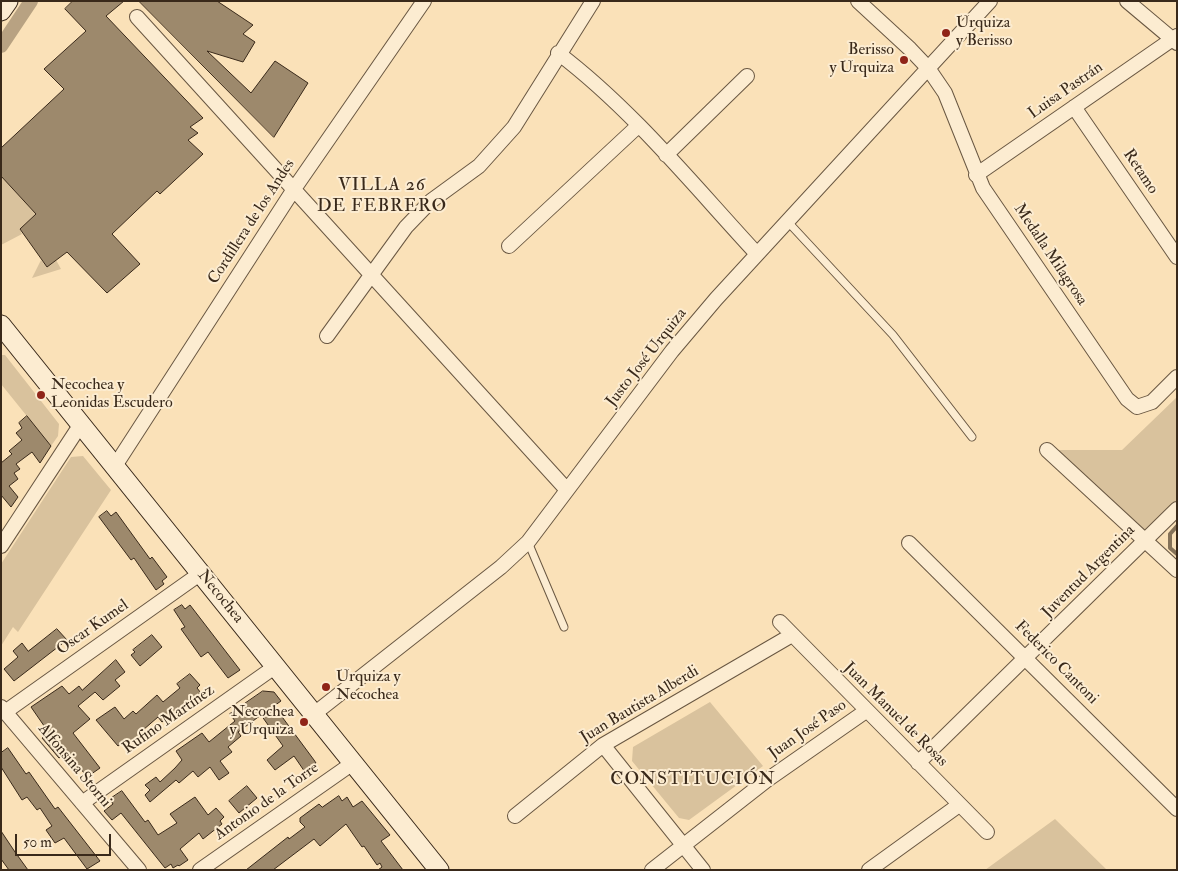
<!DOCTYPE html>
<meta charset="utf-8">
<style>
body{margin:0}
#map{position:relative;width:1178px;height:871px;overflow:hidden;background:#fae1b8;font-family:"IM FELL Double Pica",serif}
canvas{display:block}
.frame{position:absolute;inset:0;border:2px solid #39291a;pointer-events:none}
.scale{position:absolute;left:15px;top:834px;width:96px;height:22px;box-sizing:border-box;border:2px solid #39291a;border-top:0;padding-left:6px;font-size:15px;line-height:18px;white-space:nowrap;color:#39291a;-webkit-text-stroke:4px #fcecd1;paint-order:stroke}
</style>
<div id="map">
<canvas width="1178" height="871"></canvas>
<div class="frame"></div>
<div class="scale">50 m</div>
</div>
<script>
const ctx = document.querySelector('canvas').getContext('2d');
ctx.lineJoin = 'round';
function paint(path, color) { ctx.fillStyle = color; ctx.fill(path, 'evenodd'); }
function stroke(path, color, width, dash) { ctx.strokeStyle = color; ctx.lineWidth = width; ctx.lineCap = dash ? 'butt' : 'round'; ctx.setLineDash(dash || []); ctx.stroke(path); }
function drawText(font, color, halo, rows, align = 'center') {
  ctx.font = font + ' "IM FELL Double Pica",serif'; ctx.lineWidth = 4; ctx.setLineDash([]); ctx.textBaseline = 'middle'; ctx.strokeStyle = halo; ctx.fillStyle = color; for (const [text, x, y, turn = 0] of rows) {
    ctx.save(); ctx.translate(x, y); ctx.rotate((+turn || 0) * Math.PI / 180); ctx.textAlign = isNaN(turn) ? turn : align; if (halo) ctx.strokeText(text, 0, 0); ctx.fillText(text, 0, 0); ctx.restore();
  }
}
paint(new Path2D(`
 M1,176L36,214L20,229L22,234L1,245Z
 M41,260L47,267L56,260L61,269L32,278Z
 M1,355H5L59,424L58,436L51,446L1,384Z
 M1177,397V504L1147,540L1047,450H1122Z
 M83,456L111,490L18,632L13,627L1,646V564L71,457Z
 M710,702L763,766L689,820L679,818L632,761L633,747Z
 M1055,819L1107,870H985Z`), '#d9c29d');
stroke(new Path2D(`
 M1177,526L1170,534V548L1177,554`), '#857258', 4);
stroke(new Path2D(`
 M1,46L31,1`), '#b8a282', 14);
const building = new Path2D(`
 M73,1H124L106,16L203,118L190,127L198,133L188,140L203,154L160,194L157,191L112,234L140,264L107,293L67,252L47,267L20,229L36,214L1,176V148L64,89L44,69L86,31L65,9Z
 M139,1H217L253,25L243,34L255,42L243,62L207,51L251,93L275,61L308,83L274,137Z
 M27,416L51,446L40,463L32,452L16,464L20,469L14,473L18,479L9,486L18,497L11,507L1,495V463L12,454L9,451L22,440L16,433L22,428L19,423Z
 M107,511L111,516L116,512L150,559L152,557L167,577L162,581L164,584L156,590L134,558L131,560L99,517Z
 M182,605L185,609L190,605L240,670L228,678L208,652L201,657L181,629L185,627L174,610Z
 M57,629L67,640L14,681L4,669L18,657L13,651L22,643L28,651Z
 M152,635L162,647L140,666L131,655L135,652L133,650Z
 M116,660L125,672L115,680L120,686L103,700L95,692L78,706L90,719L73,733L100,768L87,777L68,752L59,758L42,738L49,733L31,707L62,686L69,694L79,686L82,690Z
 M190,674L200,685L197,688L201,693L162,722L158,717L143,730L145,732L125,747L122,743L118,746L96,720L115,707L124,719L133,711L136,714L157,695L163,702L180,688L177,684Z
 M263,691L274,692L281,701L274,706L314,760L316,763L312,766L315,770L307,775L294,756L275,770L267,760L283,746L261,715L238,732L241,736L228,747L232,752L220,761L229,773L219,780L210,767L198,777L193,771L179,783L176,780L150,802L145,795L150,790L145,785L156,777L160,782L175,768L182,760L176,751L202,733L209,742L235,721L230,714Z
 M8,748L26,774L29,772L55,809L58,807L100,861L87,869L64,838L55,843L46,830L52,826L40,808L37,810L27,797L22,800L1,767V753Z
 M247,786L257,798L239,813L229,801Z
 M122,791L145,822L148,820L158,835L177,823L170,814L195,797L208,815L216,808L224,817L220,821L222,824L203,839L199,833L180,849L188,860L179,866L178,865L173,868L171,864L165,868L121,813L112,820L104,811L113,804L110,799Z
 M339,796L342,801L347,797L353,807L362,801L390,835L381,841L403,870H378L382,867L380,863L377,865L364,846L362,847L346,824L320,846L314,839L273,870H246L288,837L289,839L305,827L300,822V818L319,804L322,807Z
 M1,831L15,852L28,870H9L1,859Z`);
paint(building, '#9d896c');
stroke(building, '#39291a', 1);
const service = new Path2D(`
 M788,222L893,335L972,437
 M528,542L564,627`);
const minor = new Path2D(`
 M858,1L910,49L928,68L945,93L983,188L1127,399L1137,407L1152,402L1177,377
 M1127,1L1177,43
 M137,17L567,490
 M558,53C633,110 694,186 757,254
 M1074,107L1177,257
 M666,155L747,76
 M976,175L1177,36
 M509,246L638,126
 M327,336L406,227L431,201L479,166L514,127L593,1
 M1047,450L1177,570
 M115,466L294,189L424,1
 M909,543L1177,809
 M1,546L81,424
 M780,622L987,832
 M1,707L139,870
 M5,712L201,573
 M314,714L501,567L528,542L672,351L716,299L990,1
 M603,745L703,870
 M918,763L1177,509
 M82,803L276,666
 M515,816L603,745L792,635
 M200,870L353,763
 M652,870L767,780L866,711
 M869,870L959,805`);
const secondary = new Path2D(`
 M1,11L8,1
 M1,325L439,870`);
stroke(service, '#695742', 9);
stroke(minor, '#695742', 16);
stroke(secondary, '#39291a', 21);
stroke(service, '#fcecd1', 7);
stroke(minor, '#fcecd1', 14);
stroke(secondary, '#fcecd1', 19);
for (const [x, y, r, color] of [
 [946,33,5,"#8f2418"],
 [904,60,5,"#8f2418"],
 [41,395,5,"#8f2418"],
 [326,687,5,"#8f2418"],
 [304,722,5,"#8f2418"]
]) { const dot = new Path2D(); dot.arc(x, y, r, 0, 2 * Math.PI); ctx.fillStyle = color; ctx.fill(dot); stroke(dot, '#fcecd1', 2); }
drawText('16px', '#39291a', '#fcecd1', [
 ["Urquiza",956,24],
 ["y Berisso",956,42],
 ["Berisso",894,51,"right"],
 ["y Urquiza",894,69,"right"],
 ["Necochea y",51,386],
 ["Leonidas Escudero",51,404],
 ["Urquiza y",336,678],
 ["Necochea",336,696],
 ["Necochea",294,713,"right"],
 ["y Urquiza",294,731,"right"]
], 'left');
drawText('16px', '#39291a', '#fcecd1', [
 ["Luisa Pastrán",1066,91,-35],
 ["Retamo",1140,172,56],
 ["Cordillera de los Andes",252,222,-57],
 ["Medalla Milagrosa",1050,255,56],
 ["Justo José Urquiza",647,358,-52],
 ["Juventud Argentina",1089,572,-45],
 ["Necochea",220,597,51],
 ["Oscar Kumel",93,628,-35],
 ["Federico Cantoni",1056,663,45],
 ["Juan Bautista Alberdi",640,705,-31],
 ["Juan Manuel de Rosas",895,715,45],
 ["Rufino Martínez",169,720,-35],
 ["Juan José Paso",808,730,-35],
 ["Alfonsina Storni",74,766,50],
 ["Antonio de la Torre",267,802,-35]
]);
ctx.letterSpacing = '1px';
drawText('18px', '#39291a', '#fcecd1', [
 ["VILLA 26",382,186],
 ["DE FEBRERO",382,207],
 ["CONSTITUCIÓN",693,780]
]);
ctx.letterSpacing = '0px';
</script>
